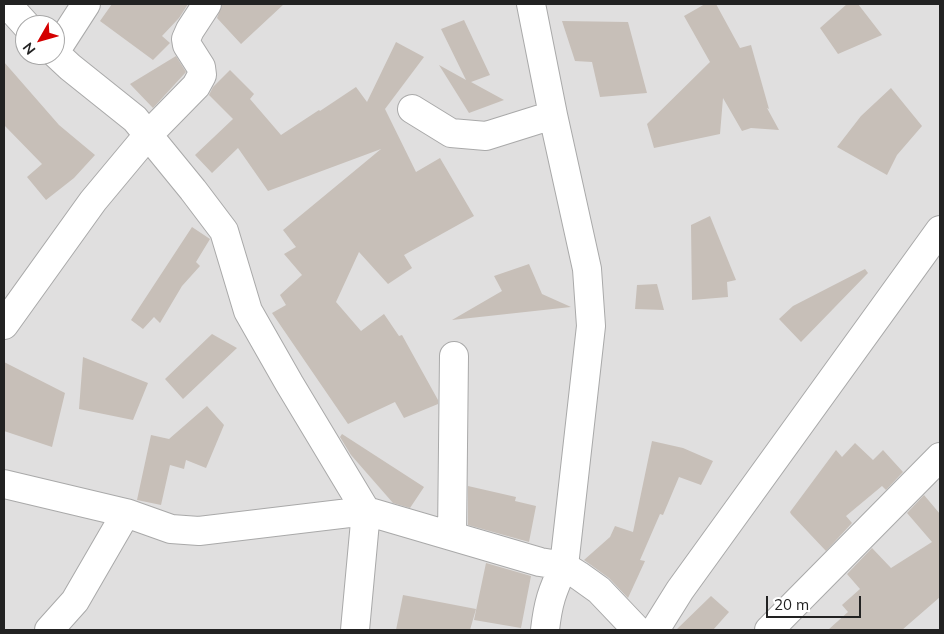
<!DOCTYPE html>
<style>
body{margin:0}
#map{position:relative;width:944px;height:634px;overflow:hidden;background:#f2efe9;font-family:Mulish,sans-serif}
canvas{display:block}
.frame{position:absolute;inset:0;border:5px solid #222;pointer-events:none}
.north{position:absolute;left:15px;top:15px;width:50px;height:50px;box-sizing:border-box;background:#fff;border:1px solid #a7a7a7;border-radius:50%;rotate:232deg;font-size:14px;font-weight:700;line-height:20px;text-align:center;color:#222}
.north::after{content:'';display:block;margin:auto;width:18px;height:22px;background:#d40000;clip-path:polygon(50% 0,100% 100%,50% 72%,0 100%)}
.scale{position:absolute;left:766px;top:596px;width:95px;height:22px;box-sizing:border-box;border:2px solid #222;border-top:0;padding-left:6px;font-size:15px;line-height:18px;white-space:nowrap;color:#222;-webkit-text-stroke:4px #fff;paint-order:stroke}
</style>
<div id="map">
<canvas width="944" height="634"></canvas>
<div class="frame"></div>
<div class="north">N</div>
<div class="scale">20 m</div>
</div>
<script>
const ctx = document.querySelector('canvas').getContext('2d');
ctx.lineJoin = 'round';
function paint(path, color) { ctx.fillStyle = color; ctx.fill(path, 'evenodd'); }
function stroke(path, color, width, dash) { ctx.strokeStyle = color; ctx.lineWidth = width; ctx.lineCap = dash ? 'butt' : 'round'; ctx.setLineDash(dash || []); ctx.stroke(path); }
paint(new Path2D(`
 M4,4H940V630H4ZM25,25H55V55H25Z`), '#e0dfdf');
paint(new Path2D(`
 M112,4H188L179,18L162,36L170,43L153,60L100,21Z
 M222,4H284L241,44L217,18Z
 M705,4H716L740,48L751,45L769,109L767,108L779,130L751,128L742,131L723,98L720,134L654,148L647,124L710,62L684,16Z
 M847,4H858L882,35L838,54L820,28Z
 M464,20L490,75L471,82L504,100L469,113L439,65L466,80L441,29Z
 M562,21L628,22L647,93L600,97L592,62L575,61Z
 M396,42L424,57L385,109L416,172L440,158L474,216L404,255L412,268L388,284L359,252L336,302L361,331L384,314L399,336L402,335L438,400V404L404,418L395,402L348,424L272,313L286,305L280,295L302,275L284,254L296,247L283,230L381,149L268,191L238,148L212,173L195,155L233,119L209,95L213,87L230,70L254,94L250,99L281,135L319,110L320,111L356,87L367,102Z
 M176,56L186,72L153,108L130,84Z
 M4,62L59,125L95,155L74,178L46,200L27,177L42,164L4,125Z
 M891,88L922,126L897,155L887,175L837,147L861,116Z
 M710,216L736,280L727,282L728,297L692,300L691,225Z
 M192,227L210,239L196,262L200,266L182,286L160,323L154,317L143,329L131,320Z
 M529,264L542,294L571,307L452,320L502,291L494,276Z
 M865,269L868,273L801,342L779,319L793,306Z
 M657,284L664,310L635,309L637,285Z
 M212,334L237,348L183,399L165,379Z
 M83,357L148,383L133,420L79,409Z
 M4,362L65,393L52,447L4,431Z
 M207,406L224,425L206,468L186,460L184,469L170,465L161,505L137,500L151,435L169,439Z
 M342,434L424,487L410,508L393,503L351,455L340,437Z
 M652,441L683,448L713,461L701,485L679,477L663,515L660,514L640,560L645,561L628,598L609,578L584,560L610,537L615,526L633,532Z
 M855,443L873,460L883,450L903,472L886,490L882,486L846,516L852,523L826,551L791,514L790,512L836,450L842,457Z
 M468,486L516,497L515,501L536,506L529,542L468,525Z
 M924,495L940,514V597L902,630H828L848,612L842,605L860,589L847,574L872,548L891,568L932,542L907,513Z
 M486,563L531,576L521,628L474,620Z
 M403,595L476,609L470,630H396Z
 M711,596L729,612L713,630H676Z`), '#c7bfb8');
const minor = new Path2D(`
 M7,4L26,25
 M531,4L553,115L587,269L591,326L564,566C552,591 548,603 545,630
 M55,52L86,4
 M55,53L70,67L135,119L193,190L224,231L248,311L289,383L366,511L355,630
 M412,109L451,133L486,136L553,115
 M4,325L93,201L148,135L196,86L202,75L201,67L187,45L186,39L190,30L207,4
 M4,484L126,513L171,529L199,531L366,511L540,562L564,566L578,575L599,590L637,630
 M452,536L454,356
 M49,630L75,601L126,513
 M655,630L680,590L940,230
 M769,630L940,457`);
stroke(minor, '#a9a9a9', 30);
stroke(minor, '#fff', 28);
</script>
